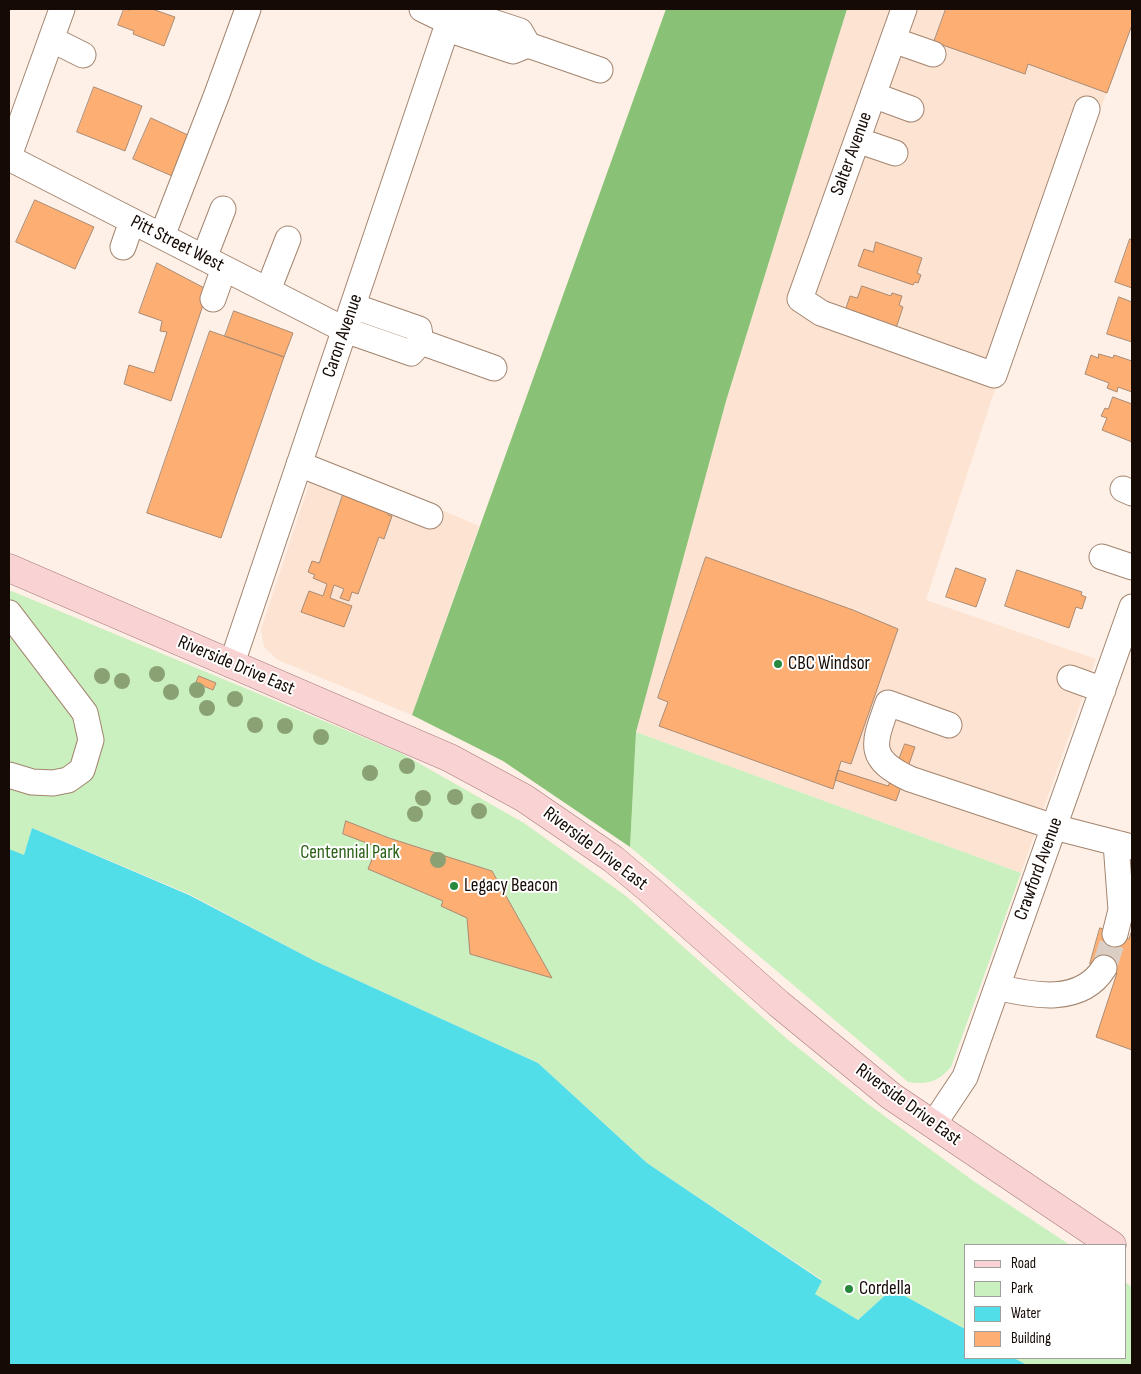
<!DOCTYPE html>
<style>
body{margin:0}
#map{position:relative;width:1141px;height:1374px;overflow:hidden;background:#fef0e6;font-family:"Sofia Sans Condensed",sans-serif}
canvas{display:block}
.frame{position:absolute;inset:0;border:10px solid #150a04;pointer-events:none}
.legend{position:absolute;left:964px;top:1244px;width:162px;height:115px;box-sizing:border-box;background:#fff;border:1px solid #a19d9b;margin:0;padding:6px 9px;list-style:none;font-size:15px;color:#150a04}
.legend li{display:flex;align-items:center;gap:10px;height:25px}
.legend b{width:25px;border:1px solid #a19d9b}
</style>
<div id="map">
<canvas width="1141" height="1374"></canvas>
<div class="frame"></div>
<ul class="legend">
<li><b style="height:6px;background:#f9d3d4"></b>Road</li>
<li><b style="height:14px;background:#cbf0bf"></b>Park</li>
<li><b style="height:14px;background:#52dee8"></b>Water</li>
<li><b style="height:14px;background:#fdae72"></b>Building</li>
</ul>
</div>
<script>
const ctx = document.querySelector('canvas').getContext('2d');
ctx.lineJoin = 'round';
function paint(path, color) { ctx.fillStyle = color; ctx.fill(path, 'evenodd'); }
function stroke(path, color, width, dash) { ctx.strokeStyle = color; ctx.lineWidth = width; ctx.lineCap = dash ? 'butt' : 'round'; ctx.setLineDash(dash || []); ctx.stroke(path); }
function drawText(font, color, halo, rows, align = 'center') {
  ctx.font = font + ' "Sofia Sans Condensed",sans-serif'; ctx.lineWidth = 4; ctx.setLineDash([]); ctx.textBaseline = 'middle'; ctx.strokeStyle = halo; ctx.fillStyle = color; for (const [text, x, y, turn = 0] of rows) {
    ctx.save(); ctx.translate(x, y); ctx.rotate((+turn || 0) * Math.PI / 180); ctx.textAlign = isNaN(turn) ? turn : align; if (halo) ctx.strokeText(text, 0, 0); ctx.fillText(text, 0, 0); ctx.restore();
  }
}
paint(new Path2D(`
 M847,9H1132V25L991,401L926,600L1096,659L1021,873L636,732L726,401Z
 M318,457L479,526L412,715L278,660L264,647L261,629Z`), '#fce3d2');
paint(new Path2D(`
 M9,590L401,753L524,823L626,896L786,1038L868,1104L975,1182L1070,1245H965V1329L892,1289L858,1320L814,1294L822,1280L647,1163L538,1063L315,961L189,894L32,828L24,856L9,849Z
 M636,732L1021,873L951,1067C938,1082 927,1085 908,1082L630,847Z
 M1125,1282L1132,1287V1365H1027L1014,1358H1125Z`), '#cbf0bf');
paint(new Path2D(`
 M666,9H847L726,401L636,732L630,847L503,761L412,715Z`), '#89c176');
paint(new Path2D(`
 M32,828L189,895L315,961L538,1063L647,1163L822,1281L815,1294L858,1320L892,1289L965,1329V1358H1014L1027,1365H9V849L24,855Z`), '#52dee8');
const building = new Path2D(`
 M124,9L130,10V9H152L175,17L164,46L133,34L134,31L118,25Z
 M946,9H1132V25L1107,93L1028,64L1025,74L934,42Z
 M94,87L142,106L125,151L77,132Z
 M151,118L190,136L172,176L133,159Z
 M35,200L94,227L75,269L16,242Z
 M1130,239L1132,240V288L1115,282Z
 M876,242L922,258L917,273L921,275L918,283L915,282L913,285L858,266L864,249L873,252Z
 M157,263L208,290L171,401L124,384L129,365L154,373L167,332L160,331L162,321L139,313Z
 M862,286L891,296L892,293L902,296L899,305L903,307L896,328L845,311L850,296L857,298Z
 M1119,297L1132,302V342L1107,334Z
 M234,311L293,333L284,357L225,336Z
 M210,331L284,357L221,538L147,513Z
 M1099,354L1113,358L1114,355L1132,361V392L1118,387L1117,392L1107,388L1109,383L1085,374L1091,355L1098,358Z
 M1113,397L1132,404V442L1102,430L1107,418L1101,416L1105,408L1108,409Z
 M345,489L391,505L388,515L392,516L384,539L379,537L358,594L352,592L349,601L340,598L344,589L334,585L330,598L352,606L344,627L301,612L309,591L323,596L327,584L313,578L315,575L308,572L312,561L319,563Z
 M706,557L853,610L898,629L851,764L841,761L833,789L659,726L668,702L658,698Z
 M956,568L986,579L976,607L946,597Z
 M1017,570L1082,592L1081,595L1086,597L1082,609L1076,607L1069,628L1005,606Z
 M199,676L216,683L213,690L196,683Z
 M905,744L915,747L896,801L835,780L838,770L888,786Z
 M346,821L389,838L492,871L552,978L470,954L467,918L441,906L443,901L368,869L377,847L343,834Z
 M1100,928L1129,939L1132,930V1050L1096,1037L1117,973L1090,964Z`);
paint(building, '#fdae72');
stroke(building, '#aa8b74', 1);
stroke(new Path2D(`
 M1104,968L1115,934`), '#dbcec4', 25, [25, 12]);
const minor = new Path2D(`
 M422,9L449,22
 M453,9L520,31L528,45L600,70
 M904,9L800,299L821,313L994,375L1087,109
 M447,29L513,51L528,45
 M51,39L83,55
 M893,40L933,54
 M873,95L911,109
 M857,140L895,153
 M9,156L62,9
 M9,158L345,330L411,353L421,342
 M162,236L217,94L248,9
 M123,247L132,221
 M204,258L223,209
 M268,290L288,239
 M213,299L224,268
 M353,306L419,329L421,342
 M421,342L494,368
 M299,464L430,516
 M1123,489L1132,493
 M1102,557L1132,567
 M9,613L85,713L91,740L82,770L68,780L53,783L32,782L9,775
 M232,663L453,9
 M1070,678L1103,690
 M949,725L888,703C874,743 865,758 910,779L1054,827L1132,847
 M1115,934L1121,910L1116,843
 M997,987C1033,996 1081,1005 1104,968
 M933,1125L965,1077L1132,607`);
const major = new Path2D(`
 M9,568L450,758L524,798L613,859L650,890L779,1004L891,1096L1112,1245`);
stroke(minor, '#a3846e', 27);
stroke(major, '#a77978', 29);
stroke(minor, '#fff', 25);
stroke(major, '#f9d3d4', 28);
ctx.fillStyle = '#8aa174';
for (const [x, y] of [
 [157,674],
 [102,676],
 [122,681],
 [197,690],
 [171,692],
 [235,699],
 [207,708],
 [255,725],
 [285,726],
 [321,737],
 [407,766],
 [370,773],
 [455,797],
 [423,798],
 [479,811],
 [415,814],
 [438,860]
]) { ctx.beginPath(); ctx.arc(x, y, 8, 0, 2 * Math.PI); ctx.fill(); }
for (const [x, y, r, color] of [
 [778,664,5,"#28893d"],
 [454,886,5,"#28893d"],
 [849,1289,5,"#28893d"]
]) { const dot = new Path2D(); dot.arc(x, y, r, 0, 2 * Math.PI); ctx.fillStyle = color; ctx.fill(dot); stroke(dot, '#fff', 2); }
drawText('19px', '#150a04', '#fff', [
 ["Salter Avenue",852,154,-70],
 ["Pitt Street West",177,244,27],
 ["Caron Avenue",343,336,-71],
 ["Riverside Drive East",236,666,23],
 ["Riverside Drive East",595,849,37],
 ["Crawford Avenue",1039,869,-70],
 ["Riverside Drive East",908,1105,36]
]);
drawText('19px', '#150a04', '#fff', [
 ["CBC Windsor",788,664],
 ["Legacy Beacon",464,886],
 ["Cordella",859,1289]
], 'left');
drawText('19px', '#2c6116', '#fff', [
 ["Centennial Park",350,853]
]);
</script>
